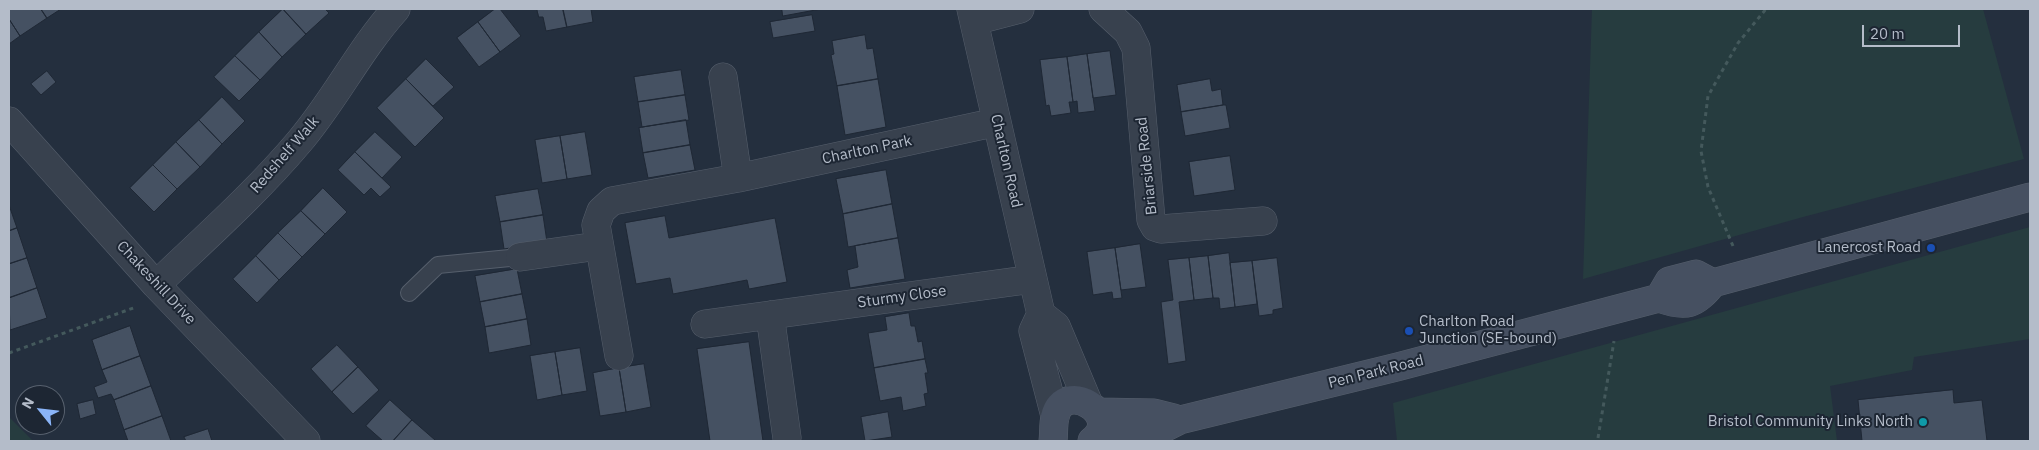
<!DOCTYPE html>
<style>
body{margin:0}
#map{position:relative;width:2039px;height:450px;overflow:hidden;background:#242f3e;font-family:"IBM Plex Sans",sans-serif}
canvas{display:block}
.frame{position:absolute;inset:0;border:10px solid #b4bcc9;pointer-events:none}
.north{position:absolute;left:15px;top:385px;width:50px;height:50px;box-sizing:border-box;background:#1d2633;border:1px solid #59626f;border-radius:50%;rotate:299deg;font-size:14px;font-weight:700;line-height:20px;text-align:center;color:#b4bcc9}
.north::after{content:'';display:block;margin:auto;width:18px;height:22px;background:#8ab4f8;clip-path:polygon(50% 0,100% 100%,50% 72%,0 100%)}
.scale{position:absolute;left:1862px;top:25px;width:98px;height:22px;box-sizing:border-box;border:2px solid #b4bcc9;border-top:0;padding-left:6px;font-size:15px;line-height:18px;white-space:nowrap;color:#b4bcc9;-webkit-text-stroke:4px #1d2633;paint-order:stroke}
</style>
<div id="map">
<canvas width="2039" height="450"></canvas>
<div class="frame"></div>
<div class="north">N</div>
<div class="scale">20 m</div>
</div>
<script>
const ctx = document.querySelector('canvas').getContext('2d');
ctx.lineJoin = 'round';
function paint(path, color) { ctx.fillStyle = color; ctx.fill(path, 'evenodd'); }
function stroke(path, color, width, dash) { ctx.strokeStyle = color; ctx.lineWidth = width; ctx.lineCap = dash ? 'butt' : 'round'; ctx.setLineDash(dash || []); ctx.stroke(path); }
function drawText(font, color, halo, rows, align = 'center') {
  ctx.font = font + ' "IBM Plex Sans",sans-serif'; ctx.lineWidth = 4; ctx.setLineDash([]); ctx.textBaseline = 'middle'; ctx.strokeStyle = halo; ctx.fillStyle = color; for (const [text, x, y, turn = 0] of rows) {
    ctx.save(); ctx.translate(x, y); ctx.rotate((+turn || 0) * Math.PI / 180); ctx.textAlign = isNaN(turn) ? turn : align; if (halo) ctx.strokeText(text, 0, 0); ctx.fillText(text, 0, 0); ctx.restore();
  }
}
paint(new Path2D(`
 M1592,9H1983L2024,159L1803,217L1583,279Z
 M2030,227V339L1914,357L1912,370L1830,386L1837,441H1397L1393,403Z
 M9,417L33,441H9Z`), '#263c3f');
const building = new Path2D(`
 M9,9H41L47,18L20,36L9,19Z
 M41,9H61L47,18Z
 M283,9L306,34L282,57L259,32Z
 M283,9H325L329,13L306,34Z
 M495,9H500L521,36L500,52L478,22Z
 M537,9H563L567,27L546,31L543,17H539Z
 M563,9H591L593,22L567,27Z
 M782,9H821L783,16Z
 M812,15L815,31L773,38L770,22Z
 M9,19L20,36L9,44Z
 M478,22L500,52L479,67L457,38Z
 M259,32L282,57L260,80L235,56Z
 M865,35L867,49L873,48L878,79L837,86L831,55L834,54L832,41Z
 M1110,51L1116,95L1093,98L1087,54Z
 M1087,54L1095,111L1078,113L1077,101L1073,102L1067,57Z
 M235,56L260,80L239,101L214,77Z
 M1067,57L1073,102H1069L1071,113L1051,116L1049,105L1046,106L1040,60Z
 M426,59L454,87L433,106L406,79Z
 M681,70L685,95L638,102L634,77Z
 M47,71L56,82L41,95L31,84Z
 M406,79L444,118L415,147L377,108Z
 M878,79L886,127L845,135L837,86Z
 M1210,79L1212,91L1221,89L1223,105L1181,112L1177,85Z
 M685,95L689,120L642,127L638,102Z
 M222,97L245,121L222,144L199,120Z
 M1223,105H1226L1230,128L1185,136L1181,112Z
 M199,120L222,144L200,167L176,142Z
 M686,120L690,145L643,153L639,128Z
 M375,132L402,157L382,178L355,152Z
 M585,132L592,175L567,179L560,136Z
 M560,136L567,179L542,183L535,140Z
 M176,142L200,167L177,189L153,165Z
 M690,145L695,170L648,178L643,153Z
 M355,152L391,187L380,197L371,188L364,195L338,170Z
 M1230,156L1235,190L1194,196L1189,162Z
 M153,165L177,189L154,212L130,188Z
 M886,170L892,204L843,214L836,179Z
 M323,188L347,212L325,234L301,211Z
 M538,189L543,215L500,222L495,196Z
 M892,204L898,238L848,247L843,214Z
 M9,205L17,228L9,231Z
 M301,211L325,234L302,257L278,233Z
 M543,215L547,242L504,249L500,222Z
 M665,216L669,238L775,218L787,282L749,289L747,280L673,294L670,278L636,284L625,223Z
 M17,228L27,258L9,264V231Z
 M278,233L302,257L279,280L256,256Z
 M898,238L905,279L850,288L847,270L858,267L855,246Z
 M1140,244L1146,287L1121,290L1115,248Z
 M1115,248L1122,298L1113,299L1112,292L1093,295L1087,252Z
 M1229,253L1235,307L1220,309L1219,298H1213L1208,256Z
 M256,256L279,280L257,303L233,279Z
 M1208,256L1213,298L1194,300L1189,258Z
 M27,258L37,288L9,298V264Z
 M1189,258L1194,300L1179,302L1186,361L1168,364L1161,302L1173,300L1168,260Z
 M1277,258L1283,308L1273,310V314L1259,316L1252,261Z
 M1252,261L1257,304L1235,307L1230,263Z
 M517,269L522,294L480,302L475,276Z
 M37,288L47,318L10,330L9,298Z
 M522,294L527,319L485,327L480,302Z
 M909,313L911,326H915L918,342L922,341L925,359L874,368L868,333L887,330L885,317Z
 M527,319L531,345L489,353L485,327Z
 M130,326L140,356L102,370L92,340Z
 M749,342L763,441H710L697,349Z
 M337,345L358,367L332,392L311,369Z
 M580,348L587,391L562,395L555,352Z
 M555,352L562,395L537,400L530,356Z
 M140,356L151,386L114,400L111,394L98,398L94,387L107,382L102,370Z
 M925,359L928,373H925L928,393L924,394L926,406L903,411L901,397L880,401L874,368Z
 M644,364L651,407L626,412L619,368Z
 M358,367L379,390L353,414L332,392Z
 M619,368L626,412L600,416L593,373Z
 M151,386L162,416L124,430L114,400Z
 M1953,390L1954,403L1982,400L1987,441H1862L1858,400Z
 M93,400L96,414L80,419L77,404Z
 M390,400L412,420L393,441H383L366,426Z
 M888,412L892,437L865,441L861,417Z
 M162,416L171,441H128L124,430Z
 M412,420L435,440L434,441H393Z
 M208,429L212,441H186L184,437Z`);
paint(building, '#455162');
stroke(building, '#1f2835', 1);
const lane = new Path2D(`
 M409,293L438,265L520,257`);
const street = new Path2D(`
 M971,9L1041,314L1033,331L1055,416
 M1103,9L1128,32L1136,48L1151,220L1155,227L1161,229L1263,221
 M974,21L1020,9
 M723,77L738,178
 M9,121L156,285L306,441
 M520,257L598,246
 M156,285C205,238 256,193 299,142C335,100 359,50 396,9
 M1041,314L1056,326L1088,402
 M770,315L787,438
 M705,324L1033,279
 M619,356L596,225L601,211L612,201L738,178L997,122`);
const secondary = new Path2D(`
 M1659,298L1669,281L1696,274L1713,283
 M1098,412L1154,413L1174,418
 M1096,438L1164,428L1180,420L1397,367L1659,298C1686,308 1695,305 1713,283L2030,197
 M1053,441C1054,434 1053,425 1055,417C1063,378 1125,415 1092,441`);
stroke(lane, '#565f6c', 18);
stroke(street, '#565f6c', 29);
stroke(secondary, '#565f6c', 29);
stroke(new Path2D(`
 M1733,246L1708,187L1701,151L1708,96L1738,43L1766,9
 M9,353L136,307
 M1598,438L1614,341`), '#44595c', 3, [4, 4]);
stroke(lane, '#38414e', 16);
stroke(street, '#38414e', 28);
stroke(secondary, '#465061', 28);
for (const [x, y, r, color] of [
 [1931,248,5,"#1a4fb4"],
 [1409,331,5,"#1a4fb4"],
 [1923,422,5,"#0f9aa8"]
]) { const dot = new Path2D(); dot.arc(x, y, r, 0, 2 * Math.PI); ctx.fillStyle = color; ctx.fill(dot); stroke(dot, '#1d2633', 2); }
drawText('15px', '#b4bcc9', '#1d2633', [
 ["Charlton Park",867,150,-12],
 ["Redshelf Walk",285,155,-49],
 ["Charlton Road",1006,161,77],
 ["Briarside Road",1147,166,-96],
 ["Chakeshill Drive",156,283,47],
 ["Sturmy Close",902,297,-8],
 ["Pen Park Road",1376,372,-14]
]);
drawText('15px', '#b4bcc9', '#1d2633', [
 ["Lanercost Road",1921,248],
 ["Charlton Road",1419,322,"left"],
 ["Junction (SE-bound)",1419,339,"left"],
 ["Bristol Community Links North",1913,422]
], 'right');
</script>
